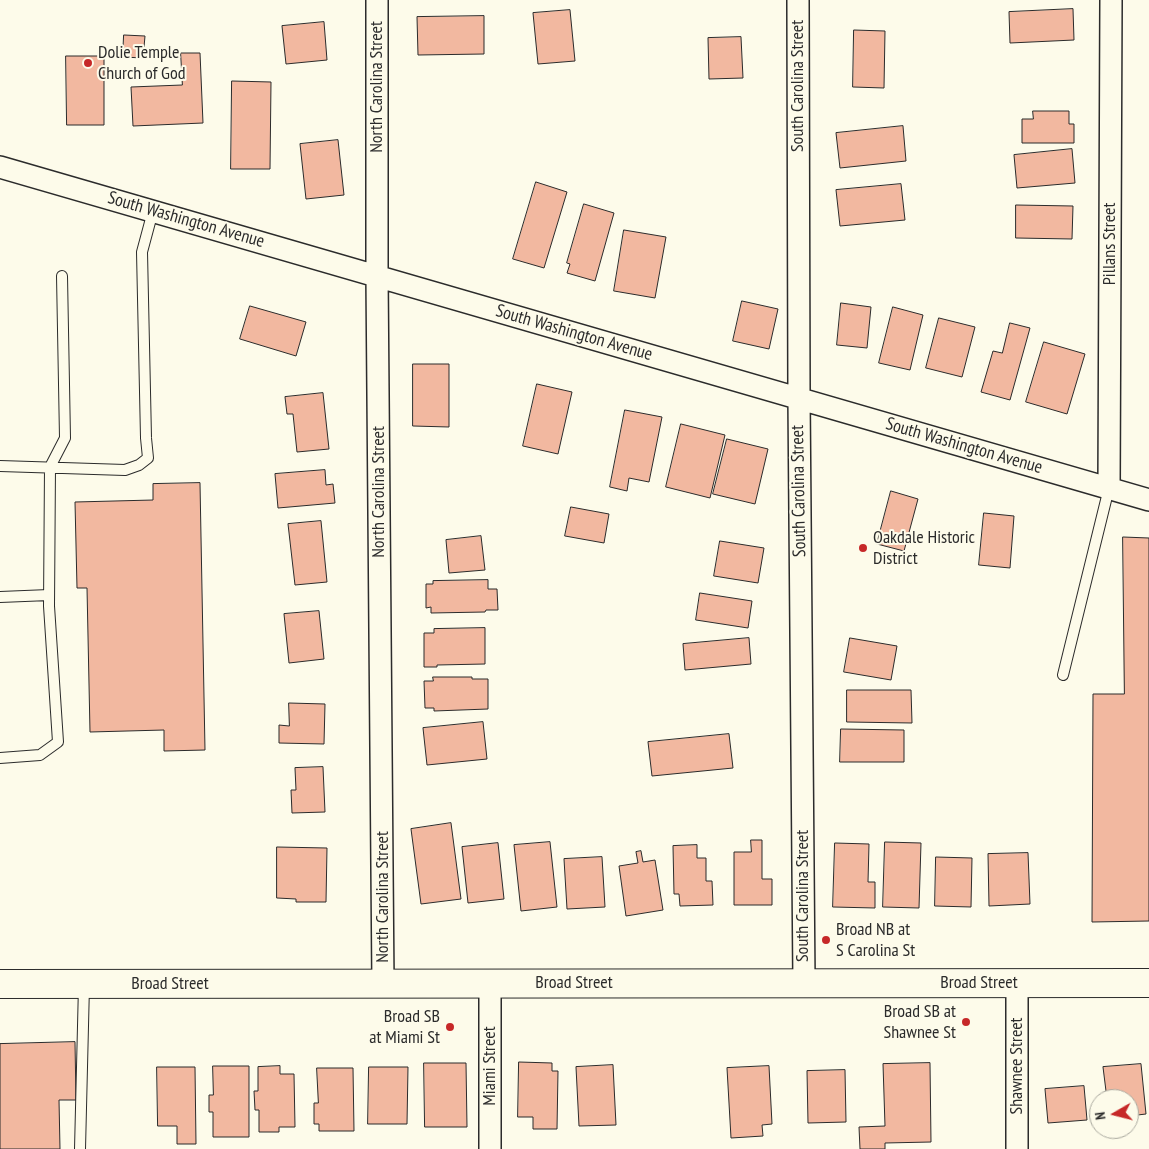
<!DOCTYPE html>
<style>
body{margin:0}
#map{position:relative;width:1149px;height:1149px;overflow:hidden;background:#fdfbea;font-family:"PT Sans Narrow",sans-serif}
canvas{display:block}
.north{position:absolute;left:1089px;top:1089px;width:50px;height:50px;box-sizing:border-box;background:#fdfbea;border:1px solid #a9a89e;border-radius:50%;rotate:262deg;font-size:14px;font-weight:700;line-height:20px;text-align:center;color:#2b2b2b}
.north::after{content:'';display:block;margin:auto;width:18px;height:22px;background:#c62828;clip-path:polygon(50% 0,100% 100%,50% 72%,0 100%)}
</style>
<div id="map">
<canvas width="1149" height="1149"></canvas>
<div class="north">N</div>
</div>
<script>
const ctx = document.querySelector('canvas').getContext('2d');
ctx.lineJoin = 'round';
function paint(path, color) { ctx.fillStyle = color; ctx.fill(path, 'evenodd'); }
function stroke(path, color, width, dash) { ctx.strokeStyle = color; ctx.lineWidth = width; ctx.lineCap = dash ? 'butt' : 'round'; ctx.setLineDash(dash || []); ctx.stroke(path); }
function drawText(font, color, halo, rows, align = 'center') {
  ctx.font = font + ' "PT Sans Narrow",sans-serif'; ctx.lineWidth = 4; ctx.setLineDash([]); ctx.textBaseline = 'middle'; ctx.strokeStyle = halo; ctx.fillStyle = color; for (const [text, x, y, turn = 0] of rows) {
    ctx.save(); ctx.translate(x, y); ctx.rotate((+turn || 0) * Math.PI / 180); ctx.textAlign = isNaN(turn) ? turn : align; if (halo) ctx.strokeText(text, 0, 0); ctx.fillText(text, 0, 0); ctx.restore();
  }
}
const building = new Path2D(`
 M1073,9L1074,40L1010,43L1009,12Z
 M570,10L575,61L538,64L533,13Z
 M484,16V54L418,55L417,17Z
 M324,22L327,60L286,64L282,26Z
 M854,30L885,31L884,88L853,87Z
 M124,35L145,36L143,58L123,57Z
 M741,37L743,78L709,79L708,38Z
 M181,53H200L203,123L133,126L131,87L182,85Z
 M66,56H104V125H67Z
 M232,81L271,82L270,169H231Z
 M1033,111H1069V124H1074V143H1022V119H1033Z
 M903,126L906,161L840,168L836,133Z
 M338,140L344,195L306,199L300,144Z
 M1072,149L1075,183L1017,188L1014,155Z
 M536,182L567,192L544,268L513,259Z
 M901,184L905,220L840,226L836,190Z
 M584,204L614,213L595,281L567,273L570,264L567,263Z
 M1016,205L1073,206L1072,239L1016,238Z
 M624,230L666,237L655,298L614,291Z
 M742,301L778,309L769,349L733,341Z
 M841,303L871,307L867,348L837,345Z
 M250,306L306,322L296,356L240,339Z
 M893,307L923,315L910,370L879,363Z
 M939,318L975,327L962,377L926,368Z
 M1010,323L1030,328L1010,400L981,392L993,351L1002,353Z
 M1044,342L1085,354L1067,414L1026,402Z
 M413,364H449V427L413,426Z
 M537,384L572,392L558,454L523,446Z
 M323,393L329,449L297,452L293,414H287L285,397Z
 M625,410L662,417L649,482L629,478L627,491L610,487Z
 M681,424L725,435L710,498L666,487Z
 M727,439L768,449L755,504L713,494Z
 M325,470L326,485L333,484L335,503L278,508L275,474Z
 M200,483L205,750L164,751V730L90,732L87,588H77L75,502L153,500V484Z
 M891,491L918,499L904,551L877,544Z
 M571,507L609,514L604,543L565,536Z
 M984,513L1014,516L1010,568L979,565Z
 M321,521L327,582L295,585L288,524Z
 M481,536L485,570L449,573L446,540Z
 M1123,537L1149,538V921L1092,922L1093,694H1124Z
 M720,541L764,548L758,583L714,576Z
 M488,580V589H497L498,610H486L485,612L431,613V607L426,608V584H433V581Z
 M700,593L752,601L748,628L696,620Z
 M319,611L324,659L289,663L284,614Z
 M485,628V664L437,665V667H424V633H434V629Z
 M749,638L751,664L685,670L683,644Z
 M850,638L897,646L891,680L844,672Z
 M433,677H472V679H488V709L434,711V708H425L424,681H433Z
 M847,690H911L912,723L847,722Z
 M289,703L325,704L324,744L279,743V725L289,726Z
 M483,722L487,759L427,765L423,728Z
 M841,729L904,730V762H840Z
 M729,734L733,768L652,776L648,742Z
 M323,767L325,812L292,813L291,790H296L295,768Z
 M451,823L461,899L421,904L411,829Z
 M751,840H762V879H772V905H734V852H751Z
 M550,842L557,907L521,911L514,845Z
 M885,842L921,843L919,908L883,907Z
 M498,843L504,899L468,903L462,847Z
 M835,843L869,844L868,882H875V908L833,907Z
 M697,845V858H706V881H712L713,905L680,906L679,894H674L673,846Z
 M277,847L327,848L326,902H296V899L277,898Z
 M641,851L643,862L655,860L663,910L626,916L619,866L638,863L636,852Z
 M1028,853L1030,904L989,906L988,854Z
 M602,857L605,907L567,909L564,859Z
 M936,857L972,858L971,907L935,906Z
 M75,1042L76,1100H59L60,1149H0V1044Z
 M519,1062L552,1063V1071H558L557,1129H533V1117H518Z
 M424,1063H466L467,1127H425Z
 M930,1063L931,1142L885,1143V1149H860L859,1127L885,1126L883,1064Z
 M1141,1064L1146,1114L1129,1116V1099H1107L1103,1067Z
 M613,1065L616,1125L579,1126L576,1067Z
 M213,1066H249V1137H213V1112H209V1095H213Z
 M280,1066V1074H294L295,1127H279V1132H259V1110H255L254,1091H258V1067Z
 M769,1066L772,1124L762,1125L763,1136L731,1138L727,1068Z
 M157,1067H195L196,1144H177V1126H158Z
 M369,1067H408L407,1124H368Z
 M317,1068H353L354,1131H319V1124H314V1103H318Z
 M845,1070L846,1122L808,1123L807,1071Z
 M1084,1086L1087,1120L1048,1123L1045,1089Z`);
paint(building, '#f2b8a0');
stroke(building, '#2b2b2b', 1);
const lane = new Path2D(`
 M0,466L125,470L139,465L148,458L146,438L142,252L153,211
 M0,597L49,595
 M1063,675L1109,488
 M0,758L40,755L58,742L49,606L50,467L65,438L62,276
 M80,1149L84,985`);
const street = new Path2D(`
 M377,0V276L383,984
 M798,0L799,398L804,983
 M0,167L1149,500
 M1109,488L1111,0
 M490,1149V983
 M1017,1149V983`);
const primary = new Path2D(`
 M0,984L1149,983`);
stroke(lane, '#2b2b2b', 12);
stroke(street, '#2b2b2b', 24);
stroke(primary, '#2b2b2b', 30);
stroke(lane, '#fdfbea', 10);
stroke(street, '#fdfbea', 21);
stroke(primary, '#fdfbea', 28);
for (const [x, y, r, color] of [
 [88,63,5,"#c62828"],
 [863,548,5,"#c62828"],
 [826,940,5,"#c62828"],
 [966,1022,5,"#c62828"],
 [450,1027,5,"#c62828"]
]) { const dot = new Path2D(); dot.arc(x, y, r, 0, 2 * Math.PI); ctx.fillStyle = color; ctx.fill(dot); stroke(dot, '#fdfbea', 2); }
drawText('18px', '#2b2b2b', '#fdfbea', [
 ["Dolie Temple",98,53],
 ["Church of God",98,74],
 ["Oakdale Historic",873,538],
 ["District",873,559],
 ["Broad NB at",836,930],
 ["S Carolina St",836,951],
 ["Broad SB at",956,1012,"right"],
 ["Shawnee St",956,1033,"right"],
 ["Broad SB",440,1017,"right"],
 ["at Miami St",440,1038,"right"]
], 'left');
drawText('18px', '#2b2b2b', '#fdfbea', [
 ["South Carolina Street",798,86,-90],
 ["North Carolina Street",377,87,-90],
 ["South Washington Avenue",186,220,16],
 ["Pillans Street",1110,244,-90],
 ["South Washington Avenue",574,333,16],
 ["South Washington Avenue",964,446,16],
 ["South Carolina Street",799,491,-91],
 ["North Carolina Street",379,492,-90],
 ["South Carolina Street",803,896,-90],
 ["North Carolina Street",383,897,-90],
 ["Broad Street",574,983],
 ["Broad Street",979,983],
 ["Broad Street",170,984],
 ["Miami Street",490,1066,-90],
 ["Shawnee Street",1017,1066,-90]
]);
</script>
